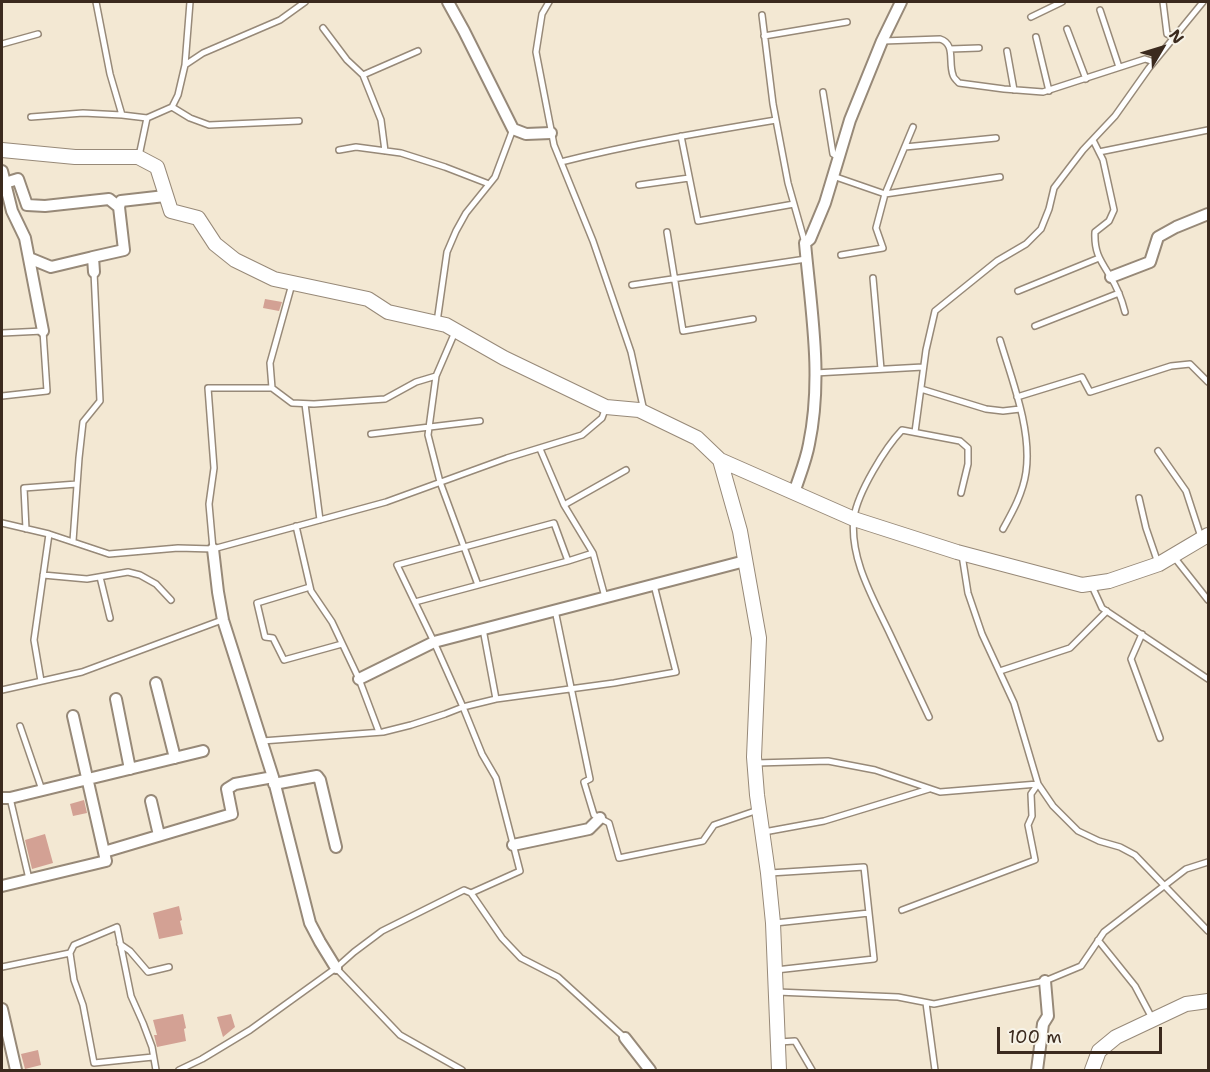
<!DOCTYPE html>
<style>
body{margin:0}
#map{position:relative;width:1210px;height:1072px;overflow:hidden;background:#f3e8d3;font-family:"Shantell Sans",sans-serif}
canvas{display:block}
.frame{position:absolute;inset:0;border:3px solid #3b2a1e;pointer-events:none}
.north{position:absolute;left:1132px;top:18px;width:60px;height:60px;-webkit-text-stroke:4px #f7f3e8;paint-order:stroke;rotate:52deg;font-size:16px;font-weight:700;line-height:24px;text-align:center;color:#3b2a1e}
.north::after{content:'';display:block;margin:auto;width:21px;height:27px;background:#3b2a1e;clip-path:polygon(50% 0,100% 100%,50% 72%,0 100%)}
.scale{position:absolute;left:997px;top:1027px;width:165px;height:27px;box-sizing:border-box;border:3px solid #3b2a1e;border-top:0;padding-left:8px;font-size:18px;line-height:21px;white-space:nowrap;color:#3b2a1e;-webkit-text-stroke:4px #f7f3e8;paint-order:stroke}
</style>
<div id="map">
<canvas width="1210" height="1072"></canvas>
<div class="frame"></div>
<div class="north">N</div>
<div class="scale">100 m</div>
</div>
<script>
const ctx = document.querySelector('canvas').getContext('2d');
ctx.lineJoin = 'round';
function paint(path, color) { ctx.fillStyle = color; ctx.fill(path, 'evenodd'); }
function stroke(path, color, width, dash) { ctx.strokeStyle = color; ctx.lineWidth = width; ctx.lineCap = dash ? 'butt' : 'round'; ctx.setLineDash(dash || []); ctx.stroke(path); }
paint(new Path2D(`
 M265,299L282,302L279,311L263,308Z
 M84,800L87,813L73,816L70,804Z
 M45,834L53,863L32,869L25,840Z
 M179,906L182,920L180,921L183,934L159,939L153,913Z
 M183,1014L186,1028L184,1029L186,1041L157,1047L154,1035H157L153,1020Z
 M231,1014L235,1027L223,1037L217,1017Z
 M38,1050L41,1065L25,1069L21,1054Z`), '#d3a194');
const service = new Path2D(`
 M96,2L110,74L122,115
 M549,2L542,14L536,52L554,145L593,241L631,352L644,411
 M1163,2L1167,34L1174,37
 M1100,10L1119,67
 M762,15L773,104L788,183L805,243
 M1031,17L1062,2
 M323,28L347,60L363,75L381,120L385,151
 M1067,29L1086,79
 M764,36L847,22
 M1036,37L1049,91
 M883,41L940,39C956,44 948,62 953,75C953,77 958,82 959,83L1004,89L1043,92L1145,59L1154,62
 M2,44L38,34
 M950,49L979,48
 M1007,51L1014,90
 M185,65L190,2
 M363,75L418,51
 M823,92L833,154L839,157
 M172,107L190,118L209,125L299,121
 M31,117L83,113L122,115L147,118
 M681,136L698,221L794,204
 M1093,140L1103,160L1114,210L1109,221L1095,232C1094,252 1100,260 1110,276C1117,287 1122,300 1125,312
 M905,147L996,138
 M339,150L356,147L401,153L445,167L489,184
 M1099,152L1208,130
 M139,156L147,118L172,107L178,95L185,65L203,53L280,20L305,2
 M561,162C632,144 704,132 776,120
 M833,176L885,194L1000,177
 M639,185L689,178
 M667,232L683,331L753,319
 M841,255L883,248L876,228L885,194L913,127
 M873,278L881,369
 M292,284L270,363L272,388L292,403L314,404L385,399L416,382L436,376
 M632,285L806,259
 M1018,291L1099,258
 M437,322L447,252L456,231L466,213L495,177L513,129
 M1035,326L1119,293
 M455,332L436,376L428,435L440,482L478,585
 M2,333L43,331L47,391L2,396
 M1000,340C1012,380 1032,430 1026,472C1023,493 1013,511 1003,529
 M815,373L923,367
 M921,389L986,409L1003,411L1020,409
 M1017,397L1082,377L1090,392L1171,366L1190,364L1208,382
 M305,404L320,520
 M915,432L926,350L935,311L997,261L1026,244L1041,229L1049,209L1054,188L1083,150L1115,116L1149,68L1203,2
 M371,434L480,421
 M540,449L564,505L593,553
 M1158,451L1186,491L1201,537
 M1139,498L1146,528L1158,563
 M564,505L626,470
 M2,523L49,534L109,554L178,548L213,549L386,502L507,458L582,435L602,418L606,407
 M296,526L311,591L332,622L359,679L379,732
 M26,529L24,488L77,484
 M73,541L79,458L83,422L100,401L94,272
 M213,549L209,504L214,468L208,388H272
 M962,555L968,593L982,634L1014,703L1038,784L1053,806L1078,831L1099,841L1120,847L1135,855L1208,931
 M1174,557L1208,600
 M43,575L87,579L128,572L140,575L156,584L171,600
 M100,577L110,618
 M1091,584L1102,608L1208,679
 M310,587L257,603L265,637L273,638L284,660L342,644
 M415,602L568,561L593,553L605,597
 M555,610L590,779L584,782L594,815L609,823L619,858L703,841L714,825L758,810
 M483,629L496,699
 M1142,634L1131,659L1160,738
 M1000,671L1070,648L1107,611
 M41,681L34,640L49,534
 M2,690L82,672L222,620
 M929,717C916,689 903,662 890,634C873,598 849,558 854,517C858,492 885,448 902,430L960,441L968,448V464L961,493
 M20,726L42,790
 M262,741L383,732L411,725L445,714L463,707L496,699L614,683L676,672L654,585
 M756,763L828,761L875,770L940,792L1038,784
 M10,798L29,879
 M764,832L824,821L929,789
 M770,873L864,867L874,959L776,970
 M471,893L502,938L521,958L558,977L625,1038
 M902,910L1035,860L1028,825L1032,816L1031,794L1038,784
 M775,923L869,913
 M1098,940L1135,986L1152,1018
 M120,944L130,951L148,972L169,967
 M70,953L74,980L83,1005L94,1063L153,1057
 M2,967L70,953L74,945L117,927L131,996L143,1023L152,1047L156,1070
 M336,968L400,1035L462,1070
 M777,992L898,997L934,1004L1045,981L1081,966L1104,932L1186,869L1208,862
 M926,1003L935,1070
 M779,1042L795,1041L812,1070
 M179,1070L202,1059L250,1030L336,968L354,952L382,931L464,890L471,893L520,871L496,778L482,754L463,707L434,642L397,565L554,523L568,561`);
const minor = new Path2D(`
 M448,2L464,31L513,129L526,134L551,133
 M2,171L12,211L25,238L43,331
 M5,183L18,179L27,205L45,206L109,199L119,207
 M29,258L51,267L93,257
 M94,272L93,257L124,250L119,207L121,201L165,196
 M1111,277L1150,262L1158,237L1176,227L1208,214
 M794,493C799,477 806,461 809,444C823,377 811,310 805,243L810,239L825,203L850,120L882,41L901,2
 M213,549L218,592L223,620L273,777L310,923L320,942L336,968
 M359,679L434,642L745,561
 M156,683L175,758
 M116,699L130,769
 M274,784L317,776L320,780L336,847
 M2,798H10L203,751
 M151,801L159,835
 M513,845L589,829L600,818
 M104,852L232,814L227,789L235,784L273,777
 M2,886L106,861L73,716
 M2,1009L16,1070
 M625,1038L650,1070
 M1037,1070L1043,1024L1048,1016L1045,981`);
const tertiary = new Path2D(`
 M2,150L75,157H138L157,167L171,211L198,218L215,244L235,260L274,279L368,299L388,312L446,325L504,358L606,407L639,410L697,438L720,460L854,519L957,552L1082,585L1109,581L1159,564L1208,535
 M720,460L740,531L759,638L754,757L757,795L768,873L773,923L779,1070
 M1092,1070L1099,1051L1116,1037L1186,1004L1208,1001`);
stroke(service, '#978978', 8);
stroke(minor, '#978978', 14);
stroke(tertiary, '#978978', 16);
stroke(service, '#fff', 5);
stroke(minor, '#fff', 10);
stroke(tertiary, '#fff', 14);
</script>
